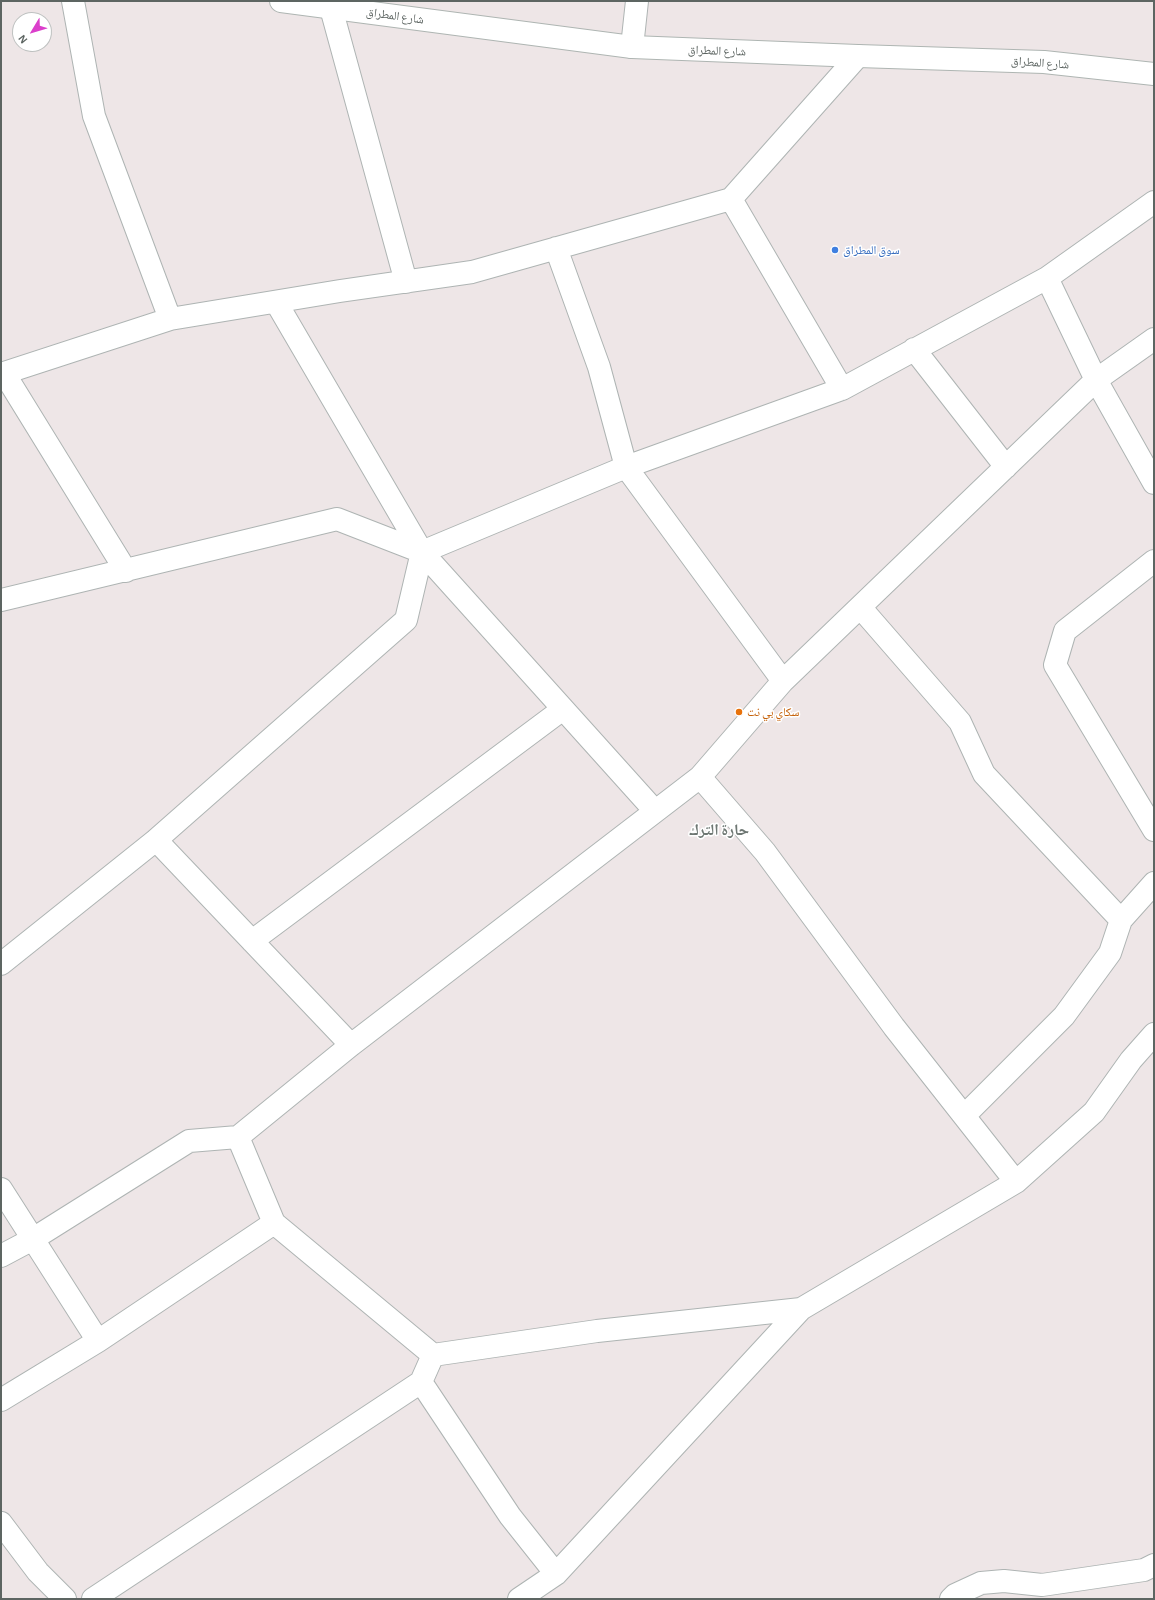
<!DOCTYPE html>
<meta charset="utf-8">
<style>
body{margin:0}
#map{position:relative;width:1155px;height:1600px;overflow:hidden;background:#eee6e7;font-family:"Alegreya Sans",sans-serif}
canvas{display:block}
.frame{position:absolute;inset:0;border:2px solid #5d6562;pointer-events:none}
.north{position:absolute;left:12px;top:12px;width:40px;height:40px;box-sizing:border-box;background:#fff;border:1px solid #bec1c0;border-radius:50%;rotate:232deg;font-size:11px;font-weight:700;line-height:16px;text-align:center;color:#5d6562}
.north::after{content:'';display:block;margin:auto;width:14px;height:18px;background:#db3fcb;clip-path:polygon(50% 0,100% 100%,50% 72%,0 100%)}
</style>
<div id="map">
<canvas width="1155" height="1600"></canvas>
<div class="frame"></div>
<div class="north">N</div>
</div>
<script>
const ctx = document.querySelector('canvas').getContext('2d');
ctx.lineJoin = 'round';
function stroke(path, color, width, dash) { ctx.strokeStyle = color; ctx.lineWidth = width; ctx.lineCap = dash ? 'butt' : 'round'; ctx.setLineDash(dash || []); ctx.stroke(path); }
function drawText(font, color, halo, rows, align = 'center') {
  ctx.font = font + ' "Alegreya Sans","Noto Naskh Arabic",sans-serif'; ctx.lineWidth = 3; ctx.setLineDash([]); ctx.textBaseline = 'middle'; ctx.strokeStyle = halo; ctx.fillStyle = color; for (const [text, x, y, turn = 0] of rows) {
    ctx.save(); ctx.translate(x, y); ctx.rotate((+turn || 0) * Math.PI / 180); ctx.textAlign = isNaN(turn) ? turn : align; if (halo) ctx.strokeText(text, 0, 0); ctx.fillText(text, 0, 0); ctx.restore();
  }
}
const street = new Path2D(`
 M73,1L94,116L170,319
 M331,8L406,282
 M632,47L637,1
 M731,199L842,389
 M556,248L599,367L626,467L783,681
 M1047,278L1096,380L1154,483
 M276,302L422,552L655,811
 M914,349L1006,467
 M4,373L126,571
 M1,374L170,319L340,291L472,272L731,199L858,56
 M1154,561L1065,631L1055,665L1154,830
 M1,600L337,519L422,552L626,467L842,389L1047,278L1154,202
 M860,607L960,722L984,774L1121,920
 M700,777L765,852L894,1027L1016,1182
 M156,840L351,1045
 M252,941L563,709
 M1,964L156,840L406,620L422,552
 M964,1116L1064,1016L1110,953L1121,920L1154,883
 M1,1189L98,1341
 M274,1223L433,1355
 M1,1256L33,1239L189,1141L238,1137
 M421,1382L510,1516L556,1574
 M1,1400L98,1341L274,1223L238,1137L351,1045L700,777L783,681L1096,380L1154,339
 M1,1523L38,1572L65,1599
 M93,1599L421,1382L433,1355L597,1331L801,1309
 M519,1599L556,1574L801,1309L1016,1182L1094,1112L1131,1060L1154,1034
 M951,1599L955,1595L981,1583L1004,1581L1042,1585L1144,1570L1154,1565`);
const secondary = new Path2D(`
 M281,1L632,47L858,56L1044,62L1154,74`);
stroke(street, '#aeb4b3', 24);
stroke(secondary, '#aeb5b2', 24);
stroke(street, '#fff', 22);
stroke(secondary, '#fff', 22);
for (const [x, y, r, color] of [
 [835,250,4,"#3f7fe0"],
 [739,712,4,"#e8710a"]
]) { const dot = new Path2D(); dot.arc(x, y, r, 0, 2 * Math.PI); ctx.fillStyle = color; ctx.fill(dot); stroke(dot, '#fff', 1.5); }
drawText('12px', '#5d6562', '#fff', [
 ["شارع المطراق",395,16,8],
 ["شارع المطراق",717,51,2],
 ["شارع المطراق",1040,63,4]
]);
drawText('12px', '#366cbe', '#fff', [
 ["سوق المطراق",843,250]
], 'left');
drawText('12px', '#c56008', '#fff', [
 ["سكاي بي نت",747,712]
], 'left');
drawText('bold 16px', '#6e7773', '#fff', [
 ["حارة الترك",719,830]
]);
</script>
